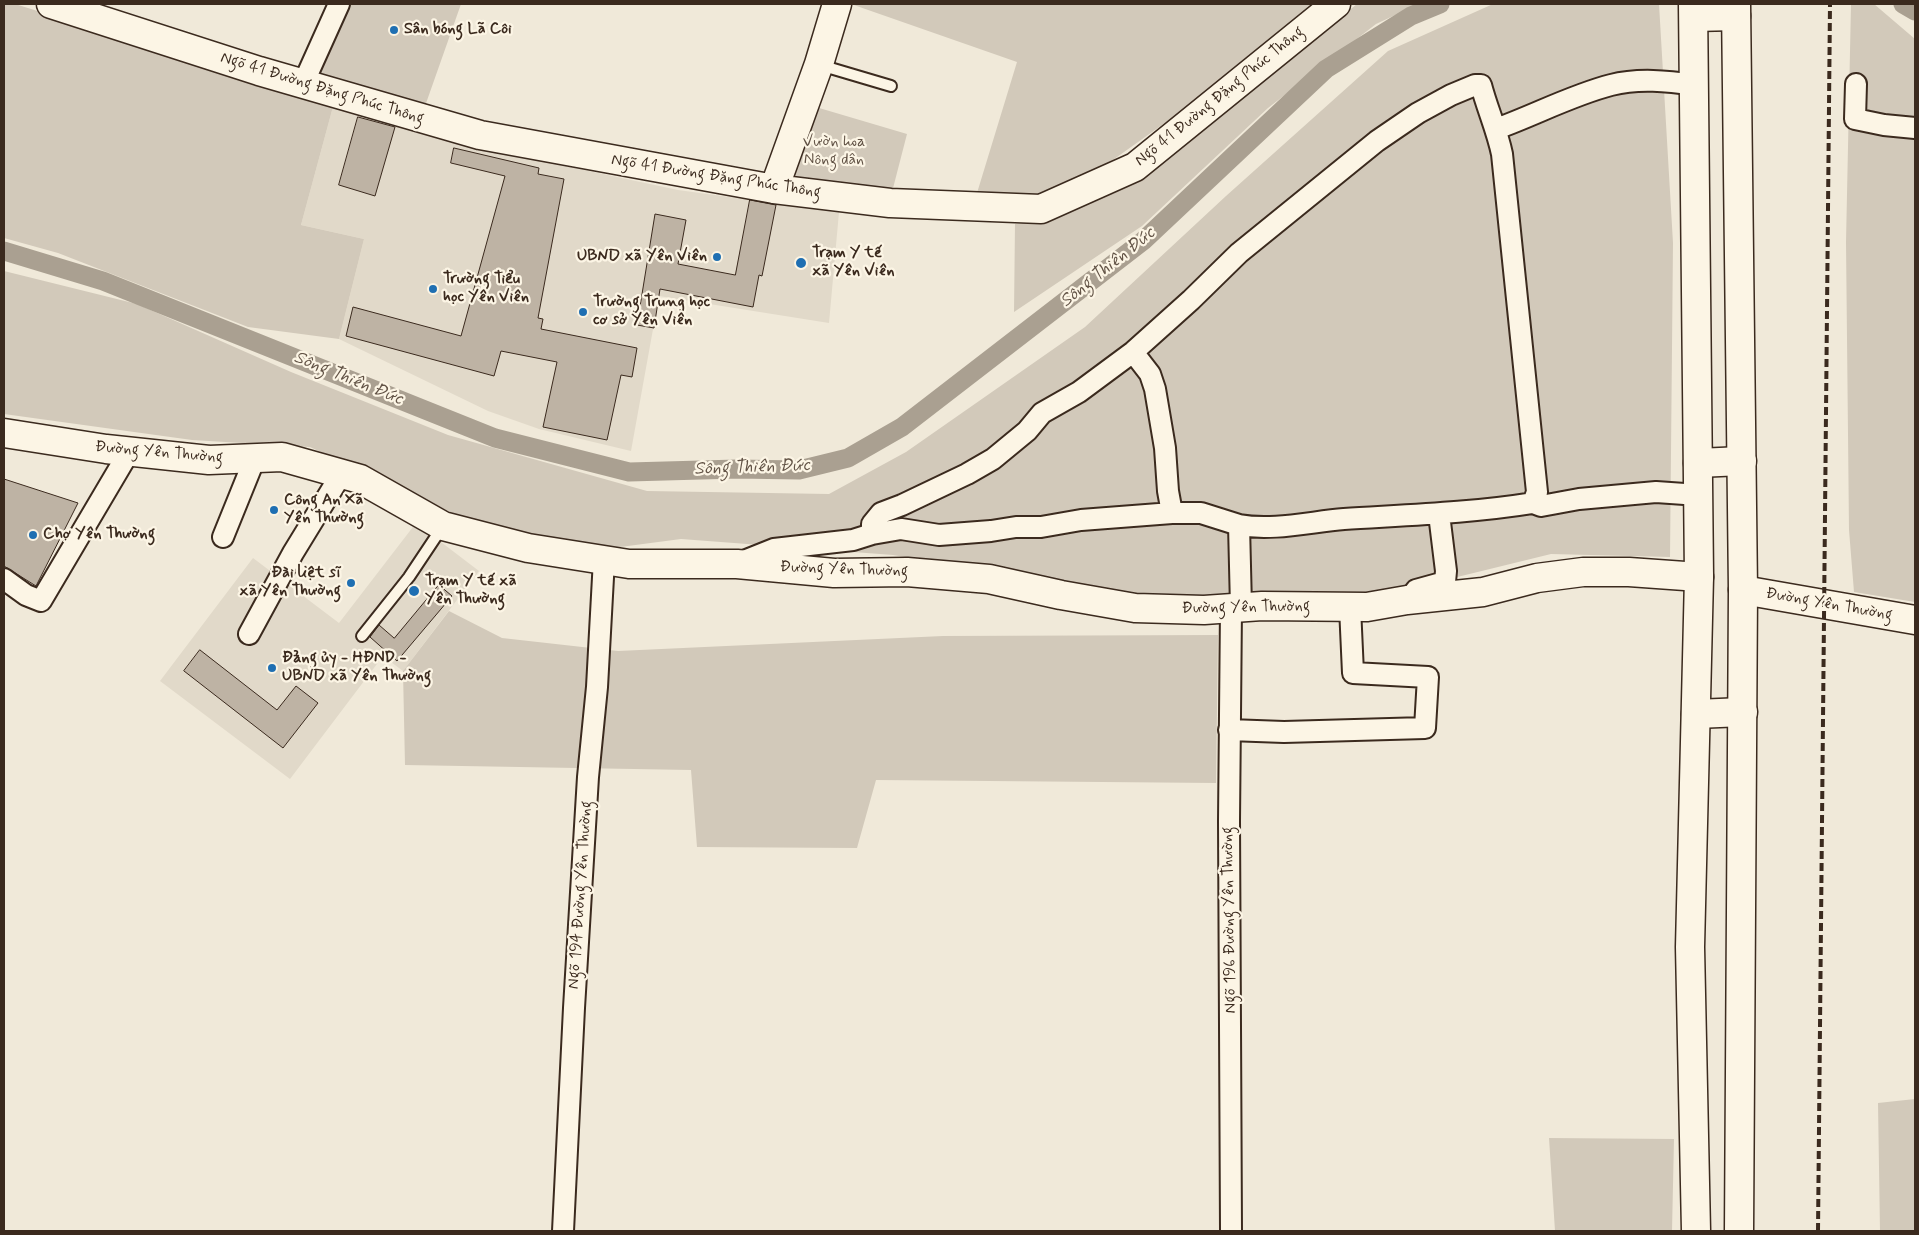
<!DOCTYPE html>
<meta charset="utf-8">
<style>
body{margin:0}
#map{position:relative;width:1919px;height:1235px;overflow:hidden;background:#f0e9d9;font-family:Mynerve,sans-serif}
canvas{display:block}
.frame{position:absolute;inset:0;border:5px solid #3b2a1e;pointer-events:none}
</style>
<div id="map">
<canvas width="1919" height="1235"></canvas>
<div class="frame"></div>
</div>
<script>
const ctx = document.querySelector('canvas').getContext('2d');
ctx.lineJoin = 'round';
function paint(path, color) { ctx.fillStyle = color; ctx.fill(path, 'evenodd'); }
function stroke(path, color, width, dash) { ctx.strokeStyle = color; ctx.lineWidth = width; ctx.lineCap = dash ? 'butt' : 'round'; ctx.setLineDash(dash || []); ctx.stroke(path); }
function drawText(font, color, halo, rows, align = 'center') {
  ctx.font = font + ' Mynerve,sans-serif'; ctx.lineWidth = 4.5; ctx.setLineDash([]); ctx.textBaseline = 'middle'; ctx.strokeStyle = halo; ctx.fillStyle = color; for (const [text, x, y, turn = 0] of rows) {
    ctx.save(); ctx.translate(x, y); ctx.rotate((+turn || 0) * Math.PI / 180); ctx.textAlign = isNaN(turn) ? turn : align; if (halo) ctx.strokeText(text, 0, 0); ctx.fillText(text, 0, 0); ctx.restore();
  }
}
paint(new Path2D(`
 M334,103L416,131L542,161L678,190L839,212L829,323L659,296L631,451L539,429L488,411L339,339L364,239L301,225Z
 M416,523L479,571L403,671L383,656L290,779L160,681L253,558L339,623Z`), '#e1d9c9');
paint(new Path2D(`
 M4,4H15L334,103L301,225L364,239L339,339L248,327L58,253L4,238Z
 M348,4H461L424,109L318,75Z
 M851,4H1318L1225,80L1110,162L1033,197L977,193L1017,62Z
 M1357,4H1419L1376,24L1268,108L1142,226L1014,312L1015,224L1046,220L1139,180Z
 M1493,4H1659L1673,243L1670,557L1551,554L1392,593L1285,592L1146,598L893,555L681,539L605,549L483,527L310,447L192,440L4,414V271L137,304L291,372L448,435L647,491L829,494L906,452L1085,327L1226,196L1388,51Z
 M1851,4H1874L1915,39V602L1854,592L1849,530L1846,242Z
 M809,105L907,134L891,196L778,185Z
 M449,611L502,638L618,651L943,636L1218,635L1216,783L876,780L857,848L697,847L691,770L405,765L403,671Z
 M1915,1099V1231H1880L1878,1103Z
 M1549,1138L1674,1139L1672,1231H1555Z`), '#d2c9ba');
stroke(new Path2D(`
 M1903,4L1915,11
 M4,251L103,281L495,438L629,472L737,469L799,470L848,458L902,427L1143,241L1326,69L1411,16L1440,4`), '#aaa091', 19);
const building = new Path2D(`
 M358,117L395,127L375,196L339,185Z
 M454,148L539,168L538,174L564,179L538,318L543,319L541,329L637,348L632,377L621,375L607,440L543,427L557,362L501,351L494,376L346,336L353,307L461,336L505,176L451,163Z
 M750,200L776,205L762,276L759,275L753,307L660,289L654,328L637,325L655,214L686,220L678,264L735,275Z
 M4,479L78,503L36,586L4,566Z
 M439,585L452,596L397,661L370,637L379,625L394,638Z
 M200,650L277,710L296,686L318,703L283,748L184,671Z`);
paint(building, '#beb3a4');
stroke(building, '#3b2a1e', 1);
const lane = new Path2D(`
 M820,65L891,86
 M362,636L409,577L443,526`);
const street = new Path2D(`
 M303,84L339,4
 M1856,84L1855,119L1884,125L1915,128
 M1496,129C1535,115 1572,95 1611,85C1638,78 1668,81 1695,85
 M1133,352L1150,374L1155,389L1165,448L1168,491L1172,513
 M1533,503L1541,506L1579,499L1656,492L1699,495
 M872,534V524L881,513L902,505L967,474L993,459L1027,431L1042,413L1079,392L1133,352L1191,300L1239,253L1377,141L1418,113L1451,95L1475,85H1481C1487,108 1497,130 1502,154L1537,492L1533,503C1471,513 1407,515 1344,519C1309,522 1273,531 1239,525
 M223,537L255,458
 M739,563L774,549L853,540L872,534L901,529L939,535L991,531L1016,527H1041L1081,520L1172,513H1201L1239,525L1241,607
 M4,579L26,595L41,601L129,452
 M1416,590L1445,582L1446,571L1439,514
 M249,634L293,553L342,473
 M1229,730L1284,732L1425,728L1428,677L1353,673L1350,607
 M563,1231L574,1008L588,777L597,687L604,559
 M1231,1231L1229,821L1231,608`);
const secondary = new Path2D(`
 M51,4L259,71L480,135L774,189L890,203L1041,209L1135,167L1336,4
 M1694,17L1736,16
 M774,189L819,64L837,4
 M4,433L106,449L209,460L282,457L360,479L443,526L528,548L629,564H737L834,573L907,572L989,579L1061,595L1135,608L1204,610L1262,606L1367,607L1407,600L1483,592L1537,578L1583,572H1629L1699,577
 M1698,463L1742,461
 M1743,590L1915,620
 M1696,714L1743,712`);
const primary = new Path2D(`
 M1693,4L1699,577L1690,947L1696,1231
 M1736,4L1743,590L1739,1231`);
stroke(lane, '#3b2a1e', 14);
stroke(street, '#3b2a1e', 24);
stroke(secondary, '#3b2a1e', 31);
stroke(primary, '#3b2a1e', 31);
stroke(lane, '#fcf5e5', 10);
stroke(street, '#fcf5e5', 20);
stroke(secondary, '#fcf5e5', 28);
stroke(primary, '#fcf5e5', 28);
stroke(new Path2D(`
 M1818,1231L1830,4`), '#3b2a1e', 4, [8, 4]);
for (const [x, y, r, color] of [
 [394,30,5,"#1f6fb2"],
 [717,257,5,"#1f6fb2"],
 [801,263,6,"#1f6fb2"],
 [433,289,5,"#1f6fb2"],
 [583,312,5,"#1f6fb2"],
 [274,510,5,"#1f6fb2"],
 [33,535,5,"#1f6fb2"],
 [351,583,5,"#1f6fb2"],
 [414,591,6,"#1f6fb2"],
 [272,668,5,"#1f6fb2"]
]) { const dot = new Path2D(); dot.arc(x, y, r, 0, 2 * Math.PI); ctx.fillStyle = color; ctx.fill(dot); stroke(dot, '#fcf5e5', 2); }
drawText('bold 16px', '#3b2a1e', '#fcf5e5', [
 ["Sân bóng Lã Côi",404,30],
 ["Trạm Y tế",812,254],
 ["xã Yên Viên",812,272],
 ["UBND xã Yên Viên",707,257,"right"],
 ["Trường Tiểu",443,280],
 ["học Yên Viên",443,298],
 ["Trường Trung học",593,303],
 ["cơ sở Yên Viên",593,321],
 ["Công An Xã",284,501],
 ["Yên Thường",284,519],
 ["Chợ Yên Thường",43,535],
 ["Đài liệt sĩ",341,574,"right"],
 ["xã Yên Thường",341,592,"right"],
 ["Trạm Y tế xã",425,582],
 ["Yên Thường",425,600],
 ["Đảng ủy - HĐND -",282,659],
 ["UBND xã Yên Thường",282,677]
], 'left');
drawText('16px', '#3b2a1e', '#fcf5e5', [
 ["Ngõ 41 Đường Đặng Phúc Thông",322,89,17],
 ["Ngõ 41 Đường Đặng Phúc Thông",1220,97,-39],
 ["Ngõ 41 Đường Đặng Phúc Thông",716,177,9],
 ["Đường Yên Thường",159,453,5],
 ["Đường Yên Thường",844,570,2],
 ["Đường Yên Thường",1829,605,10],
 ["Đường Yên Thường",1246,608,-1],
 ["Ngõ 194 Đường Yên Thường",581,895,-86],
 ["Ngõ 196 Đường Yên Thường",1230,920,-91]
]);
drawText('16px', '#615245', '#fcf5e5', [
 ["Vườn hoa",834,143],
 ["Nông dân",834,161]
]);
drawText('italic 18px', '#625346', '#fcf5e5', [
 ["Sông Thiên Đức",1108,268,-39],
 ["Sông Thiên Đức",348,379,22],
 ["Sông Thiên Đức",752,468,-2]
]);
</script>
